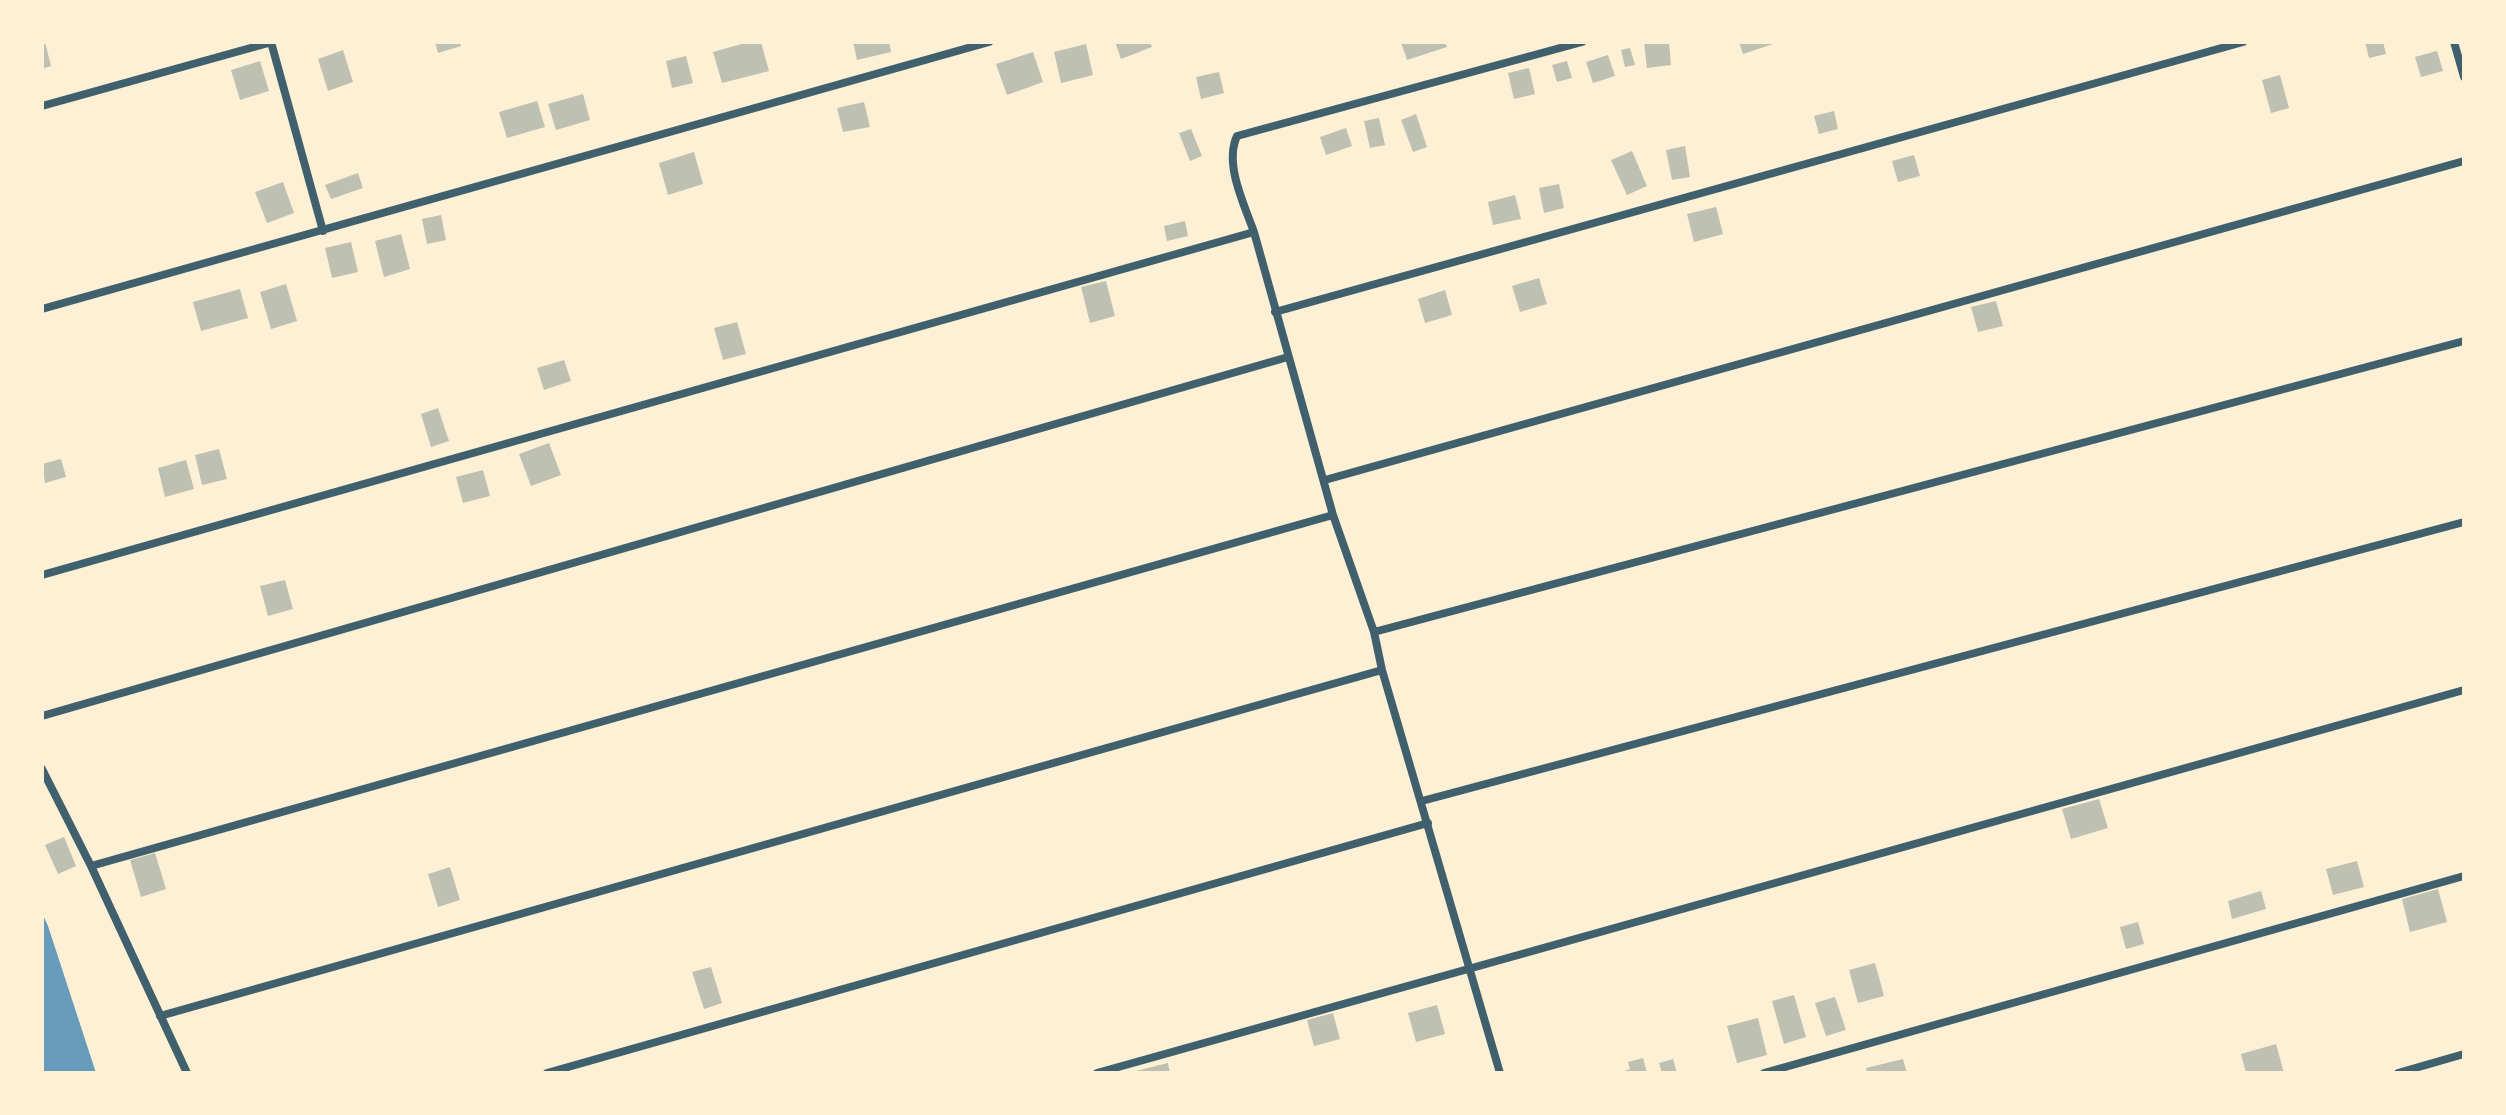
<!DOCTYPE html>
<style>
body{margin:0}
#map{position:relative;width:2506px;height:1115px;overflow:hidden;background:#fdf0d5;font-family:"Open Sans",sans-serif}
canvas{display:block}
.frame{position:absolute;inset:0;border:44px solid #fdf0d5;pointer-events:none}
</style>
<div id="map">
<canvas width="2506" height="1115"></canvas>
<div class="frame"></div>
</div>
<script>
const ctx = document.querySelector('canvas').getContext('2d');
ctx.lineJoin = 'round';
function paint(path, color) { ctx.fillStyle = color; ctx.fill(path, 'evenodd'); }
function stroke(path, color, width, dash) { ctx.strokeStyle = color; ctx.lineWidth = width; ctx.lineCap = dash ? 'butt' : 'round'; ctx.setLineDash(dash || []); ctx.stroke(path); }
paint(new Path2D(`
 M42,913L48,926L96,1073H42Z`), '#669bbc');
paint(new Path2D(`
 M42,42H45L51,66L42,69Z
 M435,42H460L461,46L438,53Z
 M749,42H761L769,71L722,83L713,52Z
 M853,42H889L891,52L857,60Z
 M1115,42H1150L1152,47L1121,59Z
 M1401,42H1445L1447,47L1407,60Z
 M1644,42H1669L1671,65L1647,68Z
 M1739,42H1776V43L1743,54Z
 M2365,42H2383L2386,54L2369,58Z
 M1086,44L1093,75L1061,83L1054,52Z
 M1630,48L1635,65L1625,67L1621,50Z
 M343,50L353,82L328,91L318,59Z
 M2437,51L2443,71L2421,77L2415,57Z
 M1033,52L1043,82L1007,95L996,64Z
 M1608,55L1615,76L1593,83L1586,62Z
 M686,56L693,83L672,88L666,61Z
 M260,61L269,91L240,100L231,70Z
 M1567,61L1572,78L1557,82L1552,65Z
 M1529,68L1535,94L1514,99L1508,73Z
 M1219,72L1224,93L1201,99L1196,77Z
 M2280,75L2289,108L2271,113L2262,80Z
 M583,94L590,120L556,130L548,104Z
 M537,101L545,127L507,138L499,112Z
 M864,102L870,127L843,132L837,108Z
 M1834,111L1838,129L1819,134L1814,116Z
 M1416,114L1427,147L1413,152L1401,120Z
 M1379,118L1385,145L1370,148L1364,121Z
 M1346,128L1352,146L1326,155L1320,137Z
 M1191,129L1202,156L1190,161L1179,133Z
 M1685,146L1690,177L1672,180L1666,150Z
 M1632,151L1647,186L1627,195L1611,160Z
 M694,152L703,184L668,195L659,163Z
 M1914,155L1920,176L1898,182L1892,161Z
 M358,173L363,188L331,199L325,185Z
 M283,182L294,213L267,223L255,192Z
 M1559,184L1564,208L1544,213L1539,188Z
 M1515,195L1521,219L1493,225L1488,202Z
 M1716,207L1723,234L1694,242L1687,214Z
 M441,215L446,240L427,244L422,219Z
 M1185,221L1188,236L1167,241L1164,226Z
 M401,234L410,269L384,277L375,241Z
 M351,242L358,272L332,278L325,248Z
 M1539,278L1547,304L1520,312L1512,286Z
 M1106,281L1115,316L1090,323L1081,287Z
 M286,284L297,321L271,329L260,292Z
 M240,289L248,318L201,331L193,302Z
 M1445,290L1452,315L1425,323L1418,299Z
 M1996,301L2003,326L1978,332L1971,307Z
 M737,322L746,354L723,360L714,328Z
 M564,360L571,381L544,390L537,368Z
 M438,408L449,441L431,447L421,414Z
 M549,443L561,475L531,486L519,454Z
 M219,449L227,479L202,485L195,455Z
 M61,459L66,477L45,483L42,464Z
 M186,460L194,489L165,497L158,468Z
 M483,470L490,496L463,503L456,477Z
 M285,580L293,609L268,616L260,586Z
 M2099,799L2108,828L2071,839L2062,809Z
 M64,837L76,866L58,874L45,845Z
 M155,853L166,889L141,897L130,860Z
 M2357,861L2364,887L2333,895L2326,869Z
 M450,867L460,900L438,907L428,874Z
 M2438,889L2447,922L2410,932L2402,899Z
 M2261,891L2266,909L2232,919L2228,901Z
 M2138,922L2144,944L2126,949L2120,927Z
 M1875,963L1884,996L1858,1003L1849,970Z
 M711,967L722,1003L704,1009L692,972Z
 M1794,995L1806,1037L1784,1044L1772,1001Z
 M1835,997L1846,1030L1826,1036L1815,1003Z
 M1437,1005L1445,1034L1416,1042L1408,1013Z
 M1333,1013L1340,1039L1314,1046L1307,1020Z
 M1758,1018L1767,1055L1737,1063L1727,1026Z
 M2276,1044L2284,1073H2246L2241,1054Z
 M1643,1058L1647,1073H1618L1630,1069L1628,1062Z
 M1673,1059L1677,1073H1662L1659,1063Z
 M1903,1059L1907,1073H1867L1866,1068Z
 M1168,1063L1170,1073H1132V1072Z`), '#bec0b2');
stroke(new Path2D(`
 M271,42L323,231
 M2454,42L2464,77
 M42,106L272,42
 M42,309L989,42
 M1275,312L2243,42
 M1325,480L2464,161
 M42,575L1254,232
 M1374,632L2464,341
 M42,716L1288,357
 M42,769L91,866L187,1073
 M1422,801L2464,522
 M91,866L1333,515
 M160,1016L1382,670
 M547,1073L1428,823
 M1097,1073L2464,690
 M1500,1073L1382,670L1374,632L1333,515L1254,232C1244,204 1224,164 1237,136L1582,42
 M1764,1073L2464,876
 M2398,1073L2464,1054`), '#3f606c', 8);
</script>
